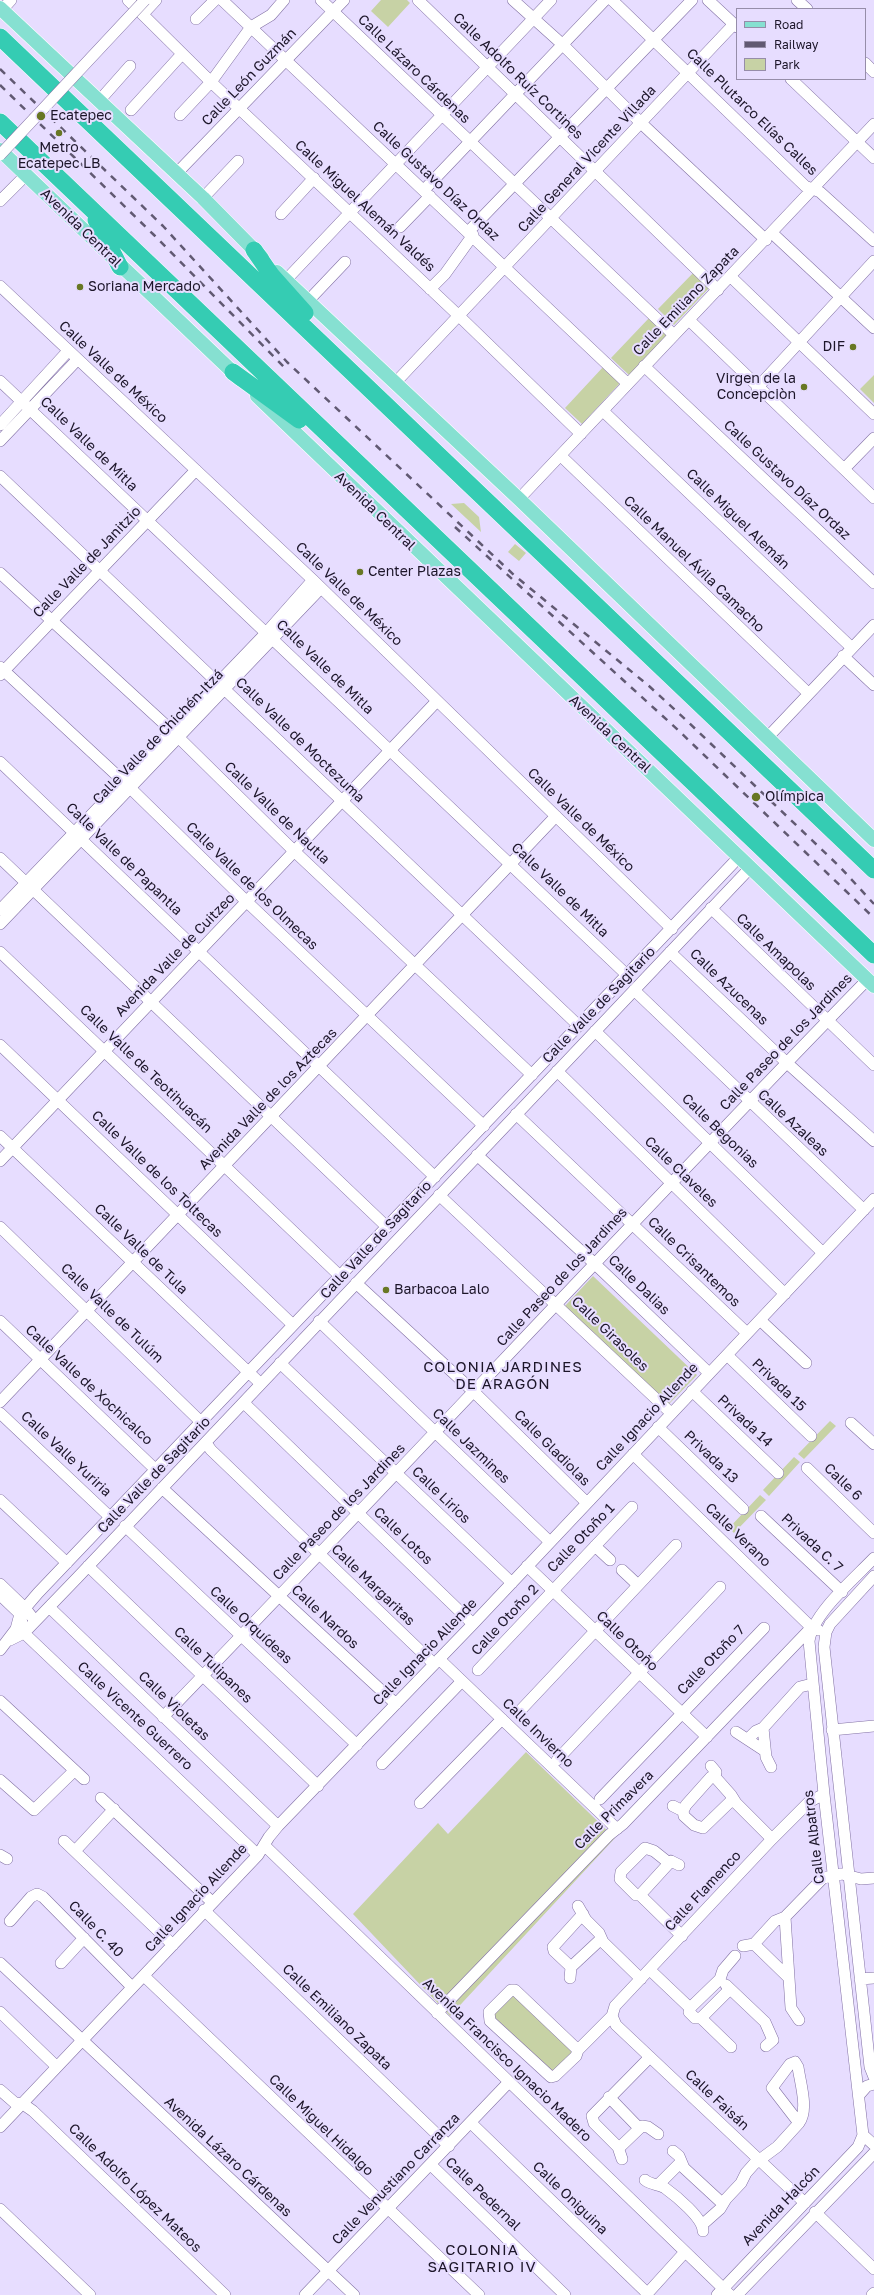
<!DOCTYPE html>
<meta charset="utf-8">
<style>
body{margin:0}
#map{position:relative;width:874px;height:2295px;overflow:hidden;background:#e7ddff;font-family:"Golos Text",sans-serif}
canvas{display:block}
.legend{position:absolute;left:736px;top:8px;width:130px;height:72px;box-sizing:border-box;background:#e7ddff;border:1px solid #968da9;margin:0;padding:5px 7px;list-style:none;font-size:12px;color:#1c1529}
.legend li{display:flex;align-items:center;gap:8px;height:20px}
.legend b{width:20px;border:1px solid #968da9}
</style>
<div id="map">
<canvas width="874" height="2295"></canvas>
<ul class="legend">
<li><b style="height:5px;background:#86e0d1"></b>Road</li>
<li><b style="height:5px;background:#615972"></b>Railway</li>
<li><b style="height:11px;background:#c7d2a5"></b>Park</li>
</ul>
</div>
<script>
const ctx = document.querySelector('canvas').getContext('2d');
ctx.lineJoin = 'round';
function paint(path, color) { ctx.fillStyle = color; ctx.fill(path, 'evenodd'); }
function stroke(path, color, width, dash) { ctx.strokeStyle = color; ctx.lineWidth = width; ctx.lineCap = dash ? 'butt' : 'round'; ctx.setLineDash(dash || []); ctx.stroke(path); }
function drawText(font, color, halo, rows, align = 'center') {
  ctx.font = font + ' "Golos Text",sans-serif'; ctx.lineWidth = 4; ctx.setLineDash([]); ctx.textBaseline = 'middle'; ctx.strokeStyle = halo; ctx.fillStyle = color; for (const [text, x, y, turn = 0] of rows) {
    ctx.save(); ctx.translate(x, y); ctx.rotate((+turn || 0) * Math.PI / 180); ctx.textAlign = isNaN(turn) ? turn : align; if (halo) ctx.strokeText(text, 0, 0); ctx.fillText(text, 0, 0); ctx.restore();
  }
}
paint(new Path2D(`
 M381,0H407L410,3L388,27L371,11Z
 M695,271L711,286L674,325L658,309Z
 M649,318L667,335L629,375L611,358Z
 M604,366L621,382L582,424L565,408Z
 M874,375V403L860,389Z
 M464,503L479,517L481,532L451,504Z
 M515,544L526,553L519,561L508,552Z
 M593,1276L697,1375L669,1404L565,1306Z
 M830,1421L836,1426L804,1459L798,1454Z
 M794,1457L800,1462L769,1496L763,1490Z
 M760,1495L766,1500L734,1533L729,1528Z
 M526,1752L615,1838L450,2016L353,1914L438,1823L448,1834Z
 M515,1991L577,2049L554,2073L492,2015Z`), '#c7d2a5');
const minor = new Path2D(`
 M128,0L211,82L458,315L581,434
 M222,0L628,384
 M321,0L674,335
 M418,0L718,290
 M513,0L562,44L641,123L766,240
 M612,0L805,186L820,192L874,241
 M708,0L737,27
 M797,0L807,9
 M2,10L11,0
 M143,14L156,0
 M196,19L215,0
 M865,63L874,72
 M791,79L874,158
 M99,101L130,66
 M131,110L182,54
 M180,115L211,82L251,27L271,15L284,0
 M176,174L344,0
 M424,190L605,0
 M203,198L238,161
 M0,201L26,175
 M281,214L314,178
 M400,227L430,196
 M469,231L692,0
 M772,233L874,328
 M731,277L874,414
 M286,280L551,0
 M0,286L313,580L672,929
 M430,289L445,274L473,235
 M308,301L345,262
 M689,320L874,498
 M644,366L874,583
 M0,381L627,975
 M395,383L734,24
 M757,388L874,261
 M603,411L852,648
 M0,425L68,351
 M0,441L77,360
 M561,456L808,693
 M844,469L874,438
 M0,476L579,1026
 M519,499L874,124
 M0,573L171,730L294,851L532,1075
 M843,656L874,685
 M0,667L123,781L246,901L484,1126
 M0,675L196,470
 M767,738L874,625
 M0,762L435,1177
 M0,858L387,1227
 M711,908L874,1065
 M0,910L267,632L313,580
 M0,924L321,588
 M0,952L340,1276
 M670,952L787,1063L874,1141
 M634,990L864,1210
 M595,1031L823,1253
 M0,1045L293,1325
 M557,1071L785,1294
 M516,1114L747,1333
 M0,1136L261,1384
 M477,1155L595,1264L709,1373
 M0,1161L437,701
 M439,1195L671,1413
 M0,1227L201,1422
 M356,1283L474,1392L587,1503
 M760,1320L806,1363
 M0,1321L156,1470
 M319,1321L550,1542
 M727,1355L811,1436
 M280,1363L512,1583
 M692,1391L778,1473
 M0,1402L556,816
 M244,1403L473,1624
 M0,1413L110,1517
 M851,1423L874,1444
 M658,1427L743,1509
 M206,1443L211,1450L434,1664
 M633,1454L812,1628L818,1630
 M807,1468L874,1533
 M162,1488L396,1704
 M0,1500L67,1563
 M761,1516L842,1592
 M125,1526L357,1745
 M595,1546L610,1560
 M88,1566L318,1786
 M527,1566L707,1737
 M622,1570L638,1585
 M874,1576L830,1624L826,1632L824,1647L870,2067L874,2077
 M0,1584L25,1608L35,1621
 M0,1595L20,1614L24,1633L258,1855
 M49,1607L278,1826
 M10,1640L24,1633L78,1577L750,868
 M0,1650L16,1629L20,1614L38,1593L739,857
 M439,1659L617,1829
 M478,1670L632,1507
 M0,1701L84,1779
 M518,1713L676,1545
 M163,1717C399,1473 630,1223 867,980
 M763,1728L766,1757L771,1767
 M832,1730L874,1726
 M736,1732L765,1751
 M748,1739L756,1731L763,1728L800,1687L812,1684
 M557,1760L720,1587
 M382,1764L462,1681
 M711,1766L716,1772L715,1777H711L686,1805L683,1811L684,1816L694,1825L703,1828L733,1799
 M715,1777L731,1795L736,1803L772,1839
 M0,1780L34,1810L74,1771
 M101,1798L212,1902
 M600,1799L764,1628
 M420,1803L502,1719
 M673,1806L683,1811
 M64,1841L173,1945
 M264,1845L730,2295
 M75,1851L114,1809
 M0,1855L7,1859
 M669,1863L654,1851L645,1848L621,1872L620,1879L636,1895H640L682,1936
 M640,1895L671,1861L679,1865
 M578,1906L586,1920L599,1933L603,1942L641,1979
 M204,1910L449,2146
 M785,1917L791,2008L799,2020
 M10,1921L31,1897L37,1894L43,1897L132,1987
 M754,1944L788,1977
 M743,1946L754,1944L775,1921L785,1917L823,1878L842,1874L861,1879L874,1878
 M0,1963L354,2295
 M61,1963L84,1938
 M571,1967L554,1951L553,1947L583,1914
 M650,1970L690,2008
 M144,1976L479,2295
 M570,1978L571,1967L601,1939
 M860,1979L874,1978
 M726,1985L765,2022L773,2040L766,2046
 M730,1989L701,2018H695L689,2012L690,2008L720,1979L723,1970L735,1956
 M0,2012L57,2067
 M437,2013L609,1835L623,1824L811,1628
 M612,2016L615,2006L772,1839L809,1802L824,1794
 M612,2016L616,2025L805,2203
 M701,2018L731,2047
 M578,2050L515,1990H511L489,2012L490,2021L551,2077L555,2076L576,2056L578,2050L612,2016
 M0,2090L15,2103L23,2104L33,2111L225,2295
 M860,2094L867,2086L874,2084
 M609,2097L639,2128
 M471,2123L648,2294
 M0,2127L258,1855L269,1837L278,1826L473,1624L874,1199
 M863,2135L874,2145
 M619,2148L642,2126L648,2127L658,2134
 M673,2151L679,2156L684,2168L723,2204
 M622,2159L618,2147L594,2123L592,2116L650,2057
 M431,2165L565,2295
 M645,2180C651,2185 659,2184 665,2188C676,2196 703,2218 703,2231
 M658,2185L680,2163
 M0,2209L90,2295
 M815,2212L874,2269
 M703,2224L720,2209L726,2199L741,2183L746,2173L754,2164L777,2147L779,2145L799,2123C809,2110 800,2082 798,2067L795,2062L790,2064L772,2088L799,2123
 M305,2295L508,2083
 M646,2295L685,2252
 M717,2295L858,2147L863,2135L824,1794L809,1641C813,1613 854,1579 874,1558
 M737,2295L874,2153
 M872,2295L874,2293`);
const major = new Path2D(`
 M0,8L203,198L262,258
 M0,150L240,379
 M277,272L519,499L874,840
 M257,396L874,986`);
const highway = new Path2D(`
 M0,37L874,870
 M0,122L874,955
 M96,220L120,267
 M254,250L272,276L305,313
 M233,372L299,420`);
stroke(minor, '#8271a4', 12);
stroke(major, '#fff', 15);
stroke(highway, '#fff', 18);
stroke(minor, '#fff', 11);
stroke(major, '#86e0d1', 14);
stroke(highway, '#35ccb3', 17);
stroke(new Path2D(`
 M0,69L163,226L287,362L514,575L649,686L686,720L840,867L874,904
 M0,85L154,235L284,367
 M455,527L678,730L874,918`), '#615972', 2.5, [7, 7]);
const minorBridge = new Path2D(`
 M0,155L145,0`);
stroke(minorBridge, '#8271a4', 12, []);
stroke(minorBridge, '#fff', 11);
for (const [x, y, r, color] of [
 [41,116,5,"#687724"],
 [59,133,4,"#687724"],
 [80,287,4,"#687724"],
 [853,347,4,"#687724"],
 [804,387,4,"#687724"],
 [360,572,4,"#687724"],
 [756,797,5,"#687724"],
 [386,1290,4,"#687724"]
]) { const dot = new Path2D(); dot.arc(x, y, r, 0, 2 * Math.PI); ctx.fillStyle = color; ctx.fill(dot); stroke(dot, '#e7ddff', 1.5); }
drawText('14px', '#1c1529', '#e7ddff', [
 ["Calle Lázaro Cárdenas",414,69,44],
 ["Calle Adolfo Ruíz Cortines",518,76,44],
 ["Calle León Guzmán",249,77,-46],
 ["Calle Plutarco Elías Calles",752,112,44],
 ["Calle General Vicente Villada",587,159,-47],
 ["Calle Gustavo Díaz Ordaz",436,181,43],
 ["Calle Miguel Alemán Valdés",365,206,43],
 ["Avenida Central",81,228,44],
 ["Calle Emiliano Zapata",686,301,-46],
 ["Calle Valle de México",113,372,43],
 ["Calle Valle de Mitla",89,444,44],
 ["Calle Gustavo Díaz Ordaz",787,480,43],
 ["Avenida Central",375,511,44],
 ["Calle Miguel Alemán",738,519,44],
 ["Calle Valle de Janitzio",87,562,-46],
 ["Calle Manuel Ávila Camacho",694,564,44],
 ["Calle Valle de México",349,594,44],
 ["Calle Valle de Mitla",325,667,44],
 ["Avenida Central",610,734,43],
 ["Calle Valle de Chichén-Itzá",158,737,-46],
 ["Calle Valle de Moctezuma",300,740,44],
 ["Calle Valle de Nautla",277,813,44],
 ["Calle Valle de México",581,820,44],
 ["Calle Valle de Papantla",124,859,44],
 ["Calle Valle de los Olmecas",252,886,44],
 ["Calle Valle de Mitla",560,890,44],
 ["Calle Amapolas",776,952,44],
 ["Avenida Valle de Cuitzeo",175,955,-46],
 ["Calle Azucenas",729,987,44],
 ["Calle Valle de Sagitario",599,1005,-46],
 ["Calle Paseo de los Jardines",786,1042,-46],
 ["Calle Valle de Teotihuacán",146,1069,44],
 ["Avenida Valle de los Aztecas",268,1099,-46],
 ["Calle Azaleas",793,1123,43],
 ["Calle Begonias",720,1131,44],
 ["Calle Claveles",681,1172,44],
 ["Calle Valle de los Toltecas",157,1174,44],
 ["Calle Valle de Sagitario",376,1240,-47],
 ["Calle Valle de Tula",141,1249,44],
 ["Calle Crisantemos",694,1262,44],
 ["Calle Paseo de los Jardines",562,1277,-47],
 ["Calle Dalias",639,1285,44],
 ["Calle Valle de Tulúm",112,1313,44],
 ["Calle Girasoles",610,1334,44],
 ["Calle Valle de Xochicalco",89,1385,43],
 ["Privada 15",779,1385,44],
 ["Calle Ignacio Allende",647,1417,-47],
 ["Privada 14",745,1421,43],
 ["Calle Jazmines",471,1446,44],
 ["Calle Gladiolas",552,1448,45],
 ["Calle Valle Yuriria",66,1454,43],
 ["Privada 13",711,1457,44],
 ["Calle Valle de Sagitario",154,1475,-46],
 ["Calle 6",843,1482,44],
 ["Calle Lirios",441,1495,44],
 ["Calle Paseo de los Jardines",339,1512,-46],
 ["Calle Verano",738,1535,44],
 ["Calle Lotos",403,1536,44],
 ["Calle Otoño 1",581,1538,-46],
 ["Privada C. 7",812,1543,43],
 ["Calle Margaritas",373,1585,44],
 ["Calle Nardos",325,1617,43],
 ["Calle Otoño 2",505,1620,-47],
 ["Calle Orquídeas",251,1625,43],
 ["Calle Otoño",627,1641,44],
 ["Calle Ignacio Allende",425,1652,-46],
 ["Calle Otoño 7",711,1660,-46],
 ["Calle Tulipanes",213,1665,44],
 ["Calle Violetas",174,1706,44],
 ["Calle Vicente Guerrero",135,1716,43],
 ["Calle Invierno",538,1733,44],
 ["Calle Primavera",614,1810,-45],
 ["Calle Albatros",814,1837,-97],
 ["Calle Flamenco",703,1891,-47],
 ["Calle Ignacio Allende",196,1898,-47],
 ["Calle C. 40",96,1929,46],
 ["Calle Emiliano Zapata",337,2017,44],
 ["Avenida Francisco Ignacio Madero",507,2060,44],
 ["Calle Faisán",717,2100,43],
 ["Calle Miguel Hidalgo",321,2125,44],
 ["Avenida Lázaro Cárdenas",228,2157,43],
 ["Calle Venustiano Carranza",396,2179,-46],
 ["Calle Adolfo López Mateos",135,2188,44],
 ["Calle Pedernal",483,2194,44],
 ["Calle Oniguina",570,2198,44],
 ["Avenida Halcón",781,2206,-46]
]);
drawText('14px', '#1c1529', '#e7ddff', [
 ["Ecatepec",50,116],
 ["Metro",59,148,"center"],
 ["Ecatepec LB",59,164,"center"],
 ["Soriana Mercado",88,287],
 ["DIF",845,347,"right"],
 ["Virgen de la",796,379,"right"],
 ["Concepciòn",796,395,"right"],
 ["Center Plazas",368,572],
 ["Olímpica",765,797],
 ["Barbacoa Lalo",394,1290]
], 'left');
ctx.letterSpacing = '1px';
drawText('15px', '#1c1529', '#e7ddff', [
 ["COLONIA JARDINES",503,1367],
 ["DE ARAGÓN",503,1384],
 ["COLONIA",482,2250],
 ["SAGITARIO IV",482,2267]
]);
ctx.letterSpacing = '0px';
</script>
